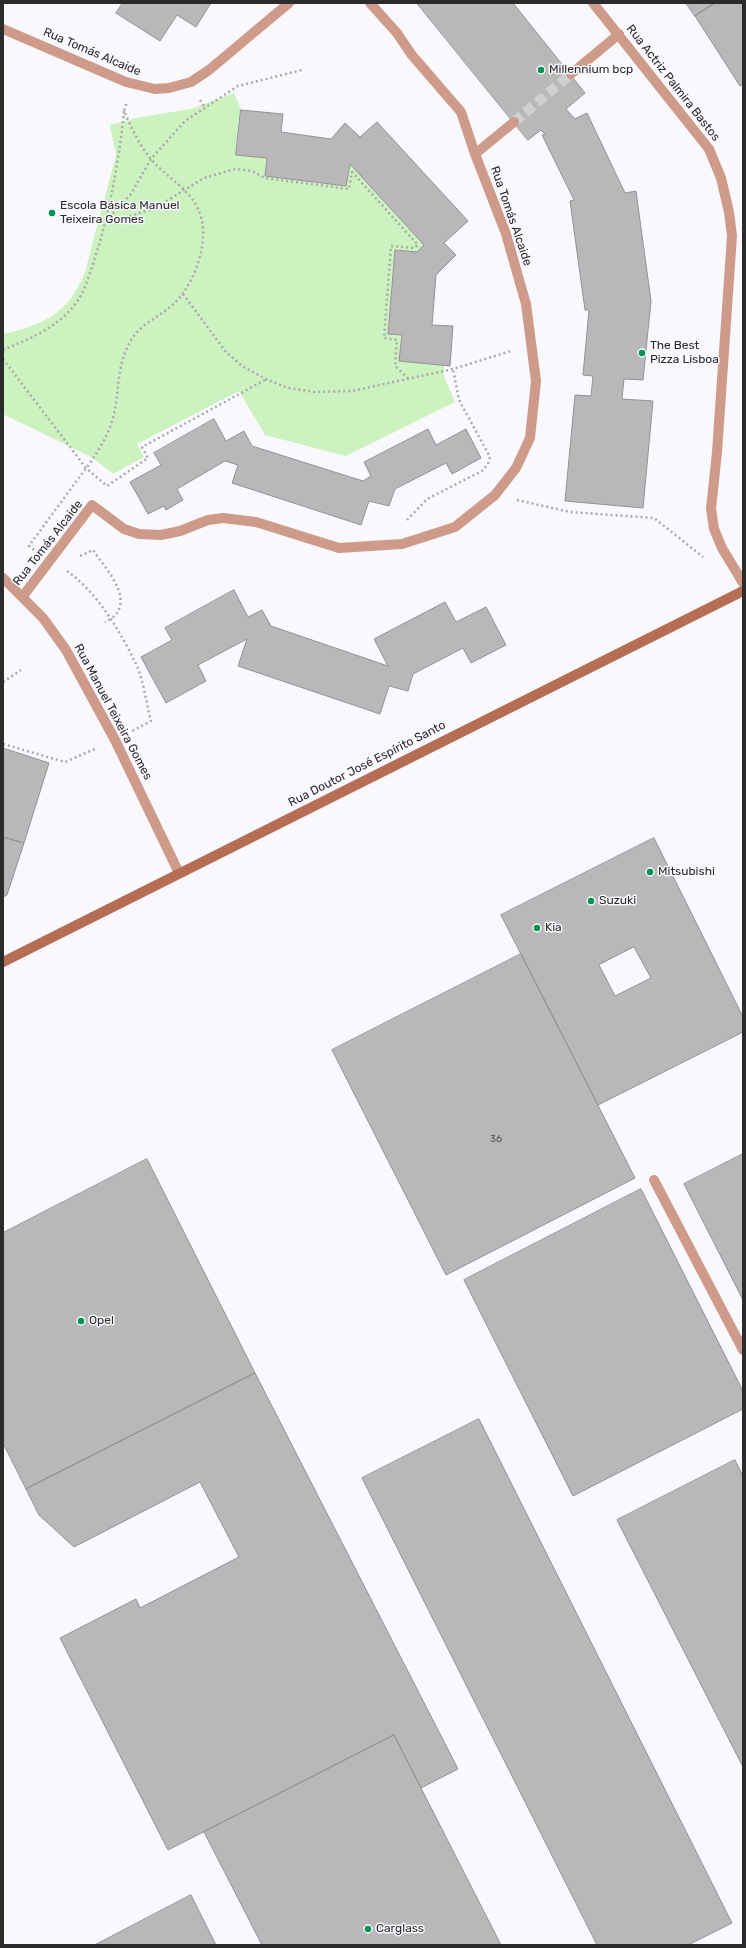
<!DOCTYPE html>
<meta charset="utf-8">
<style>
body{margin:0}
#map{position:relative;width:746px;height:1948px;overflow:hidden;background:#f9f8fc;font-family:Rubik,sans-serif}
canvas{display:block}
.frame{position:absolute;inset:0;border:4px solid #2b2b2c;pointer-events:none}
</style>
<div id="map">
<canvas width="746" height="1948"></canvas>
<div class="frame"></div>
</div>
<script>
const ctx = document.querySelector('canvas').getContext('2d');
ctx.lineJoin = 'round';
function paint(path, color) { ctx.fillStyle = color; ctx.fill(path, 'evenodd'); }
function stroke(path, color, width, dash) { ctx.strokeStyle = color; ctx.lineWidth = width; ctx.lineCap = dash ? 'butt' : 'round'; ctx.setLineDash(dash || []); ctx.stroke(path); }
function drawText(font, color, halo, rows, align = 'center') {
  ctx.font = font + ' Rubik,sans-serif'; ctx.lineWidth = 3; ctx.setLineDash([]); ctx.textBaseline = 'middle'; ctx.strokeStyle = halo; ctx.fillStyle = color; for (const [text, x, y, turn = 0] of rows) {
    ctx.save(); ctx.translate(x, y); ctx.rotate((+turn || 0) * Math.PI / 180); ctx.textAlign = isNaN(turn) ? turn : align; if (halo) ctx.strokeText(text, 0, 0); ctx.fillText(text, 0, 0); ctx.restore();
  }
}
paint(new Path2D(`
 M234,93L241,110L236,155L267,158L265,176L346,186L350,164L424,245L417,252L395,250L388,334L402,335L400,361L444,365V376L455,402L346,456L265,435L239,391L137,444L144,457L113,474L93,458L3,414V334C44,325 69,313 85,272L116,155L110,125L141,117L191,109Z`), '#cbf2bf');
const building = new Path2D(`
 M123,3H211L196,27L177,15L160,41L116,13Z
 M417,3H513L585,93L566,109L575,119L587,113L625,193L636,191L651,301L643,380L624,379L622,399L653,401L643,508L565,501L575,395L591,396L593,376L583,375L589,310H585L570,201L574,200L542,135L545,134L541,130L528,140Z
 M686,3H715L695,16Z
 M715,3H743V84L740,86L695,16Z
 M241,110L283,114L281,132L331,139L345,123L360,137L377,122L468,221L444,243L456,255L436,275L432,325L453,326L450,366L399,361L402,335L388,334L395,250L417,252L424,245L350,164L346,186L265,176L267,158L236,155Z
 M214,419L226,441L244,431L252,446L363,481L371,476L364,462L428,429L436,445L466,429L481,458L452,474L446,463L395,489L389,506L369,501L361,525L232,483L238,465L225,461L177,489L183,500L166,510L164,506L148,514L130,482L161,465L154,453Z
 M234,590L248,617L262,610L271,626L388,666L374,639L445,602L456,622L486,607L506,645L471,663L463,648L413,674L408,691L389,686L380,714L238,666L247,639L198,665L206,681L166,703L141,657L172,640L165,628Z
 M3,748L49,763L24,843L3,837Z
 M3,837L24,843L7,895L3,897Z
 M654,838L743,1017V1032L598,1105L501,915ZM634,947L651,978L615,996L599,965Z
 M521,954L635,1178L446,1275L332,1050Z
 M743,1154V1300L684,1184Z
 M147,1159L255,1373L26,1489L3,1443V1233Z
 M641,1189L743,1391V1409L573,1496L464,1280Z
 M255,1373L458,1769L421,1788L394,1735L168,1850L60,1638L136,1599L140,1608L239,1557L200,1482L74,1547L39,1515L26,1489Z
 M479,1419L732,1923L688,1945H597L362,1478Z
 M735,1460L743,1476V1767L617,1520Z
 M394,1735L501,1945H262L204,1832Z
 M191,1895L216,1945H95Z`);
paint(building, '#bab7ba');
stroke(building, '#949194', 1);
stroke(new Path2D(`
 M514,122L571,74`), '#d0cfd2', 10, [10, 5]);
stroke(new Path2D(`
 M200,100L205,108
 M106,221L131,194L151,159L185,121L238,86L302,70
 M105,222L122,219L155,208L204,178L235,169L252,171L265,178L349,189L352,172L418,245L414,248L391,246L384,338L397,340L395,366L408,378
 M183,294L226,352L242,366L266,379L288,388L315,392L352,391L453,369L511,351
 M3,350C27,340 56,328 73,307C85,293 89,275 95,258C110,210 119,161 124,111
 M3,359L86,468L107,486L148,458L142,447L265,380
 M517,500L570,512L654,518L703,557
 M407,520L427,499L482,471L488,464L490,457L459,400L453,369
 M34,550L29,546C44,525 60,504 75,483C90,463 106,443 113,418C120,392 116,366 130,342C139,325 156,319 170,307C193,289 209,245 201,217C193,189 167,179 150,158C139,144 131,127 124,111L127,102
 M80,556L93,550C104,567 130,593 117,613C115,617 109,620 105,622
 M67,571C97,592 120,631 136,664C144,681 146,703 151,721L132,731
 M3,682L21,670
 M3,744L65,762L97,748`), '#aaa9ac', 2.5, [2, 3]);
stroke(new Path2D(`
 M654,1180L743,1350`), '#ce9b8a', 10);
stroke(new Path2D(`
 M593,3L709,149L721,178L729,212L732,236L717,452L711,509L714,529L722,548L743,583
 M3,29L126,82L155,89L169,88L191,82L209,70L289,3
 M571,74L619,34
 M475,154L514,122
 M3,578L43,618L66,650L115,740L179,873
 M23,596L92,505L124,529L139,534L161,535L180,531L208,520L223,518L256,522L339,548L402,544L455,527L495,495L516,468L530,438L536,381L526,304L506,234L475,154L461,112L411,54L397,33L370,3`), '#ce9b8a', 10);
stroke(new Path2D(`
 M3,962L743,591`), '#b56d54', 10);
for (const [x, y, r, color] of [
 [541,70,4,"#009353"],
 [52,213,4,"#009353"],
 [642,353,4,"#009353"],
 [650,872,4,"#009353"],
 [591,901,4,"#009353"],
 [537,928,4,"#009353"],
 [81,1321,4,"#009353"],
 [368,1929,4,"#009353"]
]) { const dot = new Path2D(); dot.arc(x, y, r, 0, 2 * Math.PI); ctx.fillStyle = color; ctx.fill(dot); stroke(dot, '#f9f8fc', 1.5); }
drawText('10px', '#4f4e50', null, [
 ["36",496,1139]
]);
drawText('12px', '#2b2b2c', '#f9f8fc', [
 ["Rua Tomás Alcaide",92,52,23],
 ["Rua Actriz Palmira Bastos",673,83,52],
 ["Rua Tomás Alcaide",511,216,71],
 ["Rua Tomás Alcaide",48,543,-52],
 ["Rua Manuel Teixeira Gomes",113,712,62],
 ["Rua Doutor José Espírito Santo",367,764,-27]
]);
drawText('12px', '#2b2b2c', '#f9f8fc', [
 ["Millennium bcp",549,70],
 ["Escola Básica Manuel",60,206],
 ["Teixeira Gomes",60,220],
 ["The Best",650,346],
 ["Pizza Lisboa",650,360],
 ["Mitsubishi",658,872],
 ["Suzuki",599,901],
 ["Kia",545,928],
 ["Opel",89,1321],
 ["Carglass",376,1929]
], 'left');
</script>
